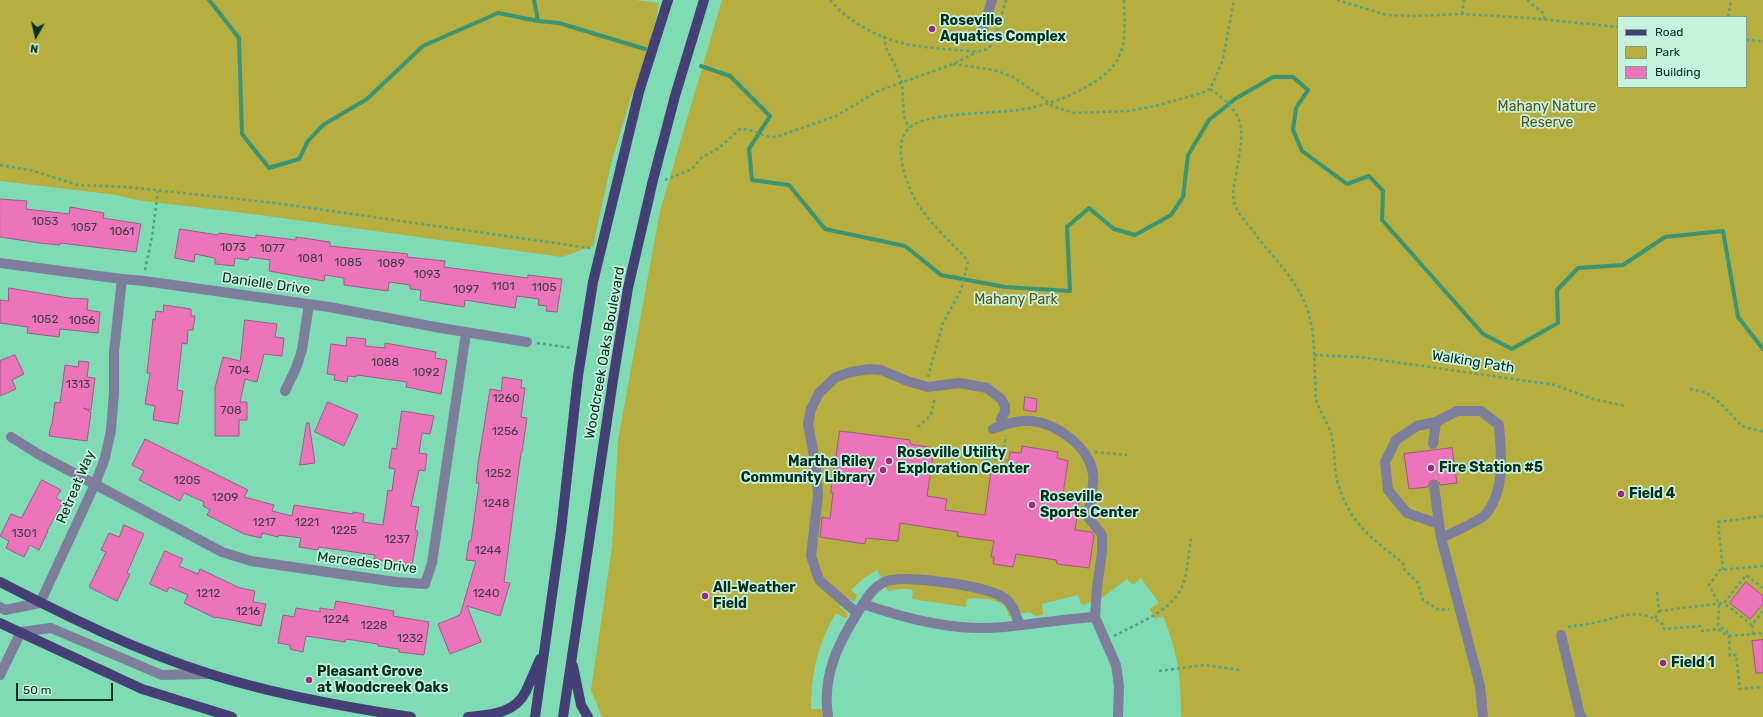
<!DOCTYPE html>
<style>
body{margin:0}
#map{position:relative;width:1763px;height:717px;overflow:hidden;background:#7edbb4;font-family:Rubik,sans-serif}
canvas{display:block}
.legend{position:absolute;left:1617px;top:16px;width:130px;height:72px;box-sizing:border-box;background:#c6f1dd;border:1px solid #79a391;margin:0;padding:5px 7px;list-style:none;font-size:12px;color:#052f20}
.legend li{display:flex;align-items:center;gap:8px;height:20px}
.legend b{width:20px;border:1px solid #79a391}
.north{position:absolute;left:16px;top:16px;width:40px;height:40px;-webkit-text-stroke:3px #c6f1dd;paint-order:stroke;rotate:188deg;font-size:11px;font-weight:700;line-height:16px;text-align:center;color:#052f20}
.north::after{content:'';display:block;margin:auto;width:14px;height:18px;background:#052f20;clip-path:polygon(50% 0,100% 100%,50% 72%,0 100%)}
.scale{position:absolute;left:16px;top:683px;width:97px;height:18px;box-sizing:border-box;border:2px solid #052f20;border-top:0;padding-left:5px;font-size:12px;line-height:14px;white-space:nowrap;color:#052f20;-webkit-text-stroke:3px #c6f1dd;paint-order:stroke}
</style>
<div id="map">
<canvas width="1763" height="717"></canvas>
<ul class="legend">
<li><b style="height:5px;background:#444076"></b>Road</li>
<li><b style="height:11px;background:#b6ae3f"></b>Park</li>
<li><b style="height:11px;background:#eb74bb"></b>Building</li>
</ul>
<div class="north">N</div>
<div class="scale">50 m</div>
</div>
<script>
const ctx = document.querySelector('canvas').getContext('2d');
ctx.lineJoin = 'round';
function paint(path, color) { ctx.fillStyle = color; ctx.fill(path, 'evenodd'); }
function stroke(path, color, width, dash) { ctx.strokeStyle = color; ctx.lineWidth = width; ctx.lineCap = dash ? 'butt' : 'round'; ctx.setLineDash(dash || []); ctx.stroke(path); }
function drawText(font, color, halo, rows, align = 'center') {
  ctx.font = font + ' Rubik,sans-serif'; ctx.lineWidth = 3.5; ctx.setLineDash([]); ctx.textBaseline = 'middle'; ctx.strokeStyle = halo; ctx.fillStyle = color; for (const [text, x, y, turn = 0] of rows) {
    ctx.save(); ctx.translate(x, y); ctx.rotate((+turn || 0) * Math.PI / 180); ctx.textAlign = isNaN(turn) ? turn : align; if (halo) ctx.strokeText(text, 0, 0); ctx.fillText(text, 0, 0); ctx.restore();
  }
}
paint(new Path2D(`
 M0,0H635L659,3L655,26L638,79L631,97L611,164L593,246L562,257L260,215L136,200L117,195L0,181Z
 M722,0H1763V717H1181C1181,678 1178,653 1163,616L1155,619L1150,609L1159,603L1141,578L1133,585L1127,579L1103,597L1083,605L1081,604L1078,595L1042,604L1043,615L1035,616L1029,612L1008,616C1010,599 978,597 967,599L966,607L912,599L913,592L911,589H900L888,591L877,570L864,578L851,590L857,595L855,601H853L846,597L840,607L847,613V617L845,618L836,613C818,643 811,674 811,709H822L823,717H602L591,690L612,547L618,440L660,211ZM1618,17H1746V87H1618Z`), '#b6ae3f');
stroke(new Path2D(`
 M209,0L239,38L242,134L269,168L299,159L308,141L323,125L367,99L423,46L498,13L538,21L559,23L645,49
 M534,0L538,21
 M701,66L730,76L770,116L749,149L752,180L789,185L825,229L905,246L941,275L1005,287L1070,291L1067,227L1089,208L1114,229L1135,235L1171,215L1183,197L1188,155L1209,120L1235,99L1273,77H1293L1308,90L1296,108L1293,130L1302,151L1347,184L1369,176L1383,191L1382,220L1483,334L1512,349L1558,323L1557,290L1578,268L1623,265L1665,237L1723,231L1738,317L1763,349`), '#3b9573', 4);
const building = new Path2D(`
 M0,199L27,201L26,209L69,214L70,207L104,213L103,218L141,224L136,252L60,243V245L40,243L0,237Z
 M180,229L218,235L219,233L256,238V235L296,240V237L330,242V246L408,254L407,257L445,261L444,267L528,278V275L562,279L557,312L546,311L547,306L538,305L539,299L517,296L515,308L465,300L464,307L420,300L421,290L410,289V285L389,282L388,291L344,285V278L325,275L324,281L269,271L270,260L249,257L248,260L235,258L234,266L215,264V258L195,254L194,262L175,258Z
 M9,288L69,298L88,299L87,310L100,312L98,333L60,329L59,337L27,333L28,327L0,323V300L8,301Z
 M164,305L191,309V316H195L193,330H188L187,344L182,343L177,390L183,391L178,424L153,420L155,406L145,404L150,373H147L153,319L155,320L156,311L163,312Z
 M245,320L277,324L275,337L284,338L282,356L264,354L257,382L245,379L240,402H247V420H239V436H215V388L223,357L240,361Z
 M347,337L366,339L365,346L385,348V343L436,352L435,358L447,360L441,394L406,387L407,382L357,375L356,377L348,376L347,382L334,380L335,375L327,374L331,344L346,346Z
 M15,355L24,374L12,380L16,389L0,396V361Z
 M79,361L89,362L87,377L95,378L91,410L83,408L91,412L87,441L49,436L51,425H52L55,402L60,403L65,365L78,367Z
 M503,377L522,380L521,388H525L521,417L527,418L522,452H521L504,582L510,583L500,616L467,606L481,642L450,654L438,624L460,615L476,561L466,560L469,541H471L479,483H476L478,464L490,389L501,391Z
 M1025,397L1037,399L1036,412L1024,410Z
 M328,402L358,415L344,446L315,432Z
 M402,411L434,416L430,434L422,433L419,453L427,454L425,471L419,470L411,506L419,507L415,530L418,531L412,565L374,559L375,555L319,547L318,550L299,547L301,538L279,535L278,537L262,533L261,538L244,534L207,515L210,510L203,506L204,502L184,493L180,501L139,480L144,471L132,465L145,439L248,490L244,497L274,505L272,511L292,516L294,505L353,514V512L364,514L363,522L383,525L388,490L392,491L395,469L389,468L392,448L396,449Z
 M307,423H309L315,463L300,465Z
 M840,431L910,440V444L934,448L927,496L947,499L945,510L985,515L992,464L1008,465L1010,452L1021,453L1022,446L1058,452L1057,458L1068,461L1063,494L1080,497L1075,530L1092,532L1094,536L1089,568L1057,564L1056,560L1016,554L1013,567L993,564L994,557H991L994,541L957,536L958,532L900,523L898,541L866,538L865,544L820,537L822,517L830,519L833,493H831Z
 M1452,448L1457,483L1440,485L1439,482L1434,480L1430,481L1428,487L1409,489L1404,454Z
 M42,480L61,490L56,498L63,502L47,531H48L39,550L30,545L24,557L6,548L9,541L0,536L11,514L21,518Z
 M124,525L144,534L127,573L130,574L117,601L89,587L106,552L101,550L109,533L119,537Z
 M165,551L183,559L179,566L198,574L200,569L240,588L255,591L253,602L266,604L261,626L216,617L215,618L184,603L188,595L169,587L167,592L150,584Z
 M1746,582L1763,596V604L1750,619L1730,603Z
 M336,601L394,611L393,616L429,622L424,655L399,652V649L378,646V644L346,639L345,642L306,636L303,652L290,649V645L278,643L283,615L294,617L296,608L320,612V608L334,610Z
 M1763,640V673H1756L1752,641Z`);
paint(building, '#eb74bb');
stroke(building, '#a25b84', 1);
stroke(new Path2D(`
 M830,0C848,22 879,38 906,44C930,49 953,49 977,52L988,49L994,40L1006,0
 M1337,0L1386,15L1413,16L1462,14L1530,18L1618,27
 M1527,0L1543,13L1545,20
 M1462,14L1464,0
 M1728,17L1731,0
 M884,36L886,48L894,63L902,83L904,116L909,128
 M1746,40L1763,41
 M953,64L994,70L1013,77L1041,96L1052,106L1074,113L1128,111L1155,106L1202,93L1210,89L1221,65L1224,54L1234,0
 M1210,89C1250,116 1243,132 1236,175C1234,184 1232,193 1234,202C1236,211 1244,220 1250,227C1268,253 1295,276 1306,306C1315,329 1314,353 1315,377C1316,384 1315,392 1316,399C1319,412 1330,424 1332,438C1335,452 1334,466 1337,480C1349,523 1370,537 1403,563V568L1418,583L1423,600L1439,610L1449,609
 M0,165L30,170L78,185L127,187L275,203L590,248
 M665,180L692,169L702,157L719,148L740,129C753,128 763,138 776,137L836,116L878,91L953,64L977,52
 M145,270L152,237L158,191
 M537,343L572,348
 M1314,355L1360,357L1555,385L1593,399L1625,406
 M928,377L943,323L961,290L968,262C963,253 956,249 950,242C936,228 915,205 909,186C903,170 894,143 909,128C926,112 991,114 1018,110C1042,107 1064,99 1086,87C1100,79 1114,70 1120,54C1127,38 1124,17 1124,0
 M1690,389L1705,392L1719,402L1742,426L1763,432
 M918,427L931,415L935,397
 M1095,452L1127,455
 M1002,460L1006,436
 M986,462V458L1008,461
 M1763,566L1720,570L1709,585L1719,604L1718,625L1729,633L1730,656L1736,655L1740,689L1763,687
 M1723,570L1718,522L1763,516
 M1659,611L1724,603
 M1655,618L1659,611L1657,591
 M1752,625L1724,603L1746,575L1763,588
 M1568,627C1579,625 1591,624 1602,621C1626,615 1642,608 1664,625V629L1700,626L1702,631L1718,629L1729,637
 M1753,634L1752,625L1763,611
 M1114,636C1139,622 1178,610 1185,578C1188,565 1189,551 1191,538
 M1729,636L1763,633
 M1159,671L1204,665L1240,670`), '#57a485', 2.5, [3, 3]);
stroke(new Path2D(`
 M982,33L992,0
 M0,263L122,279L144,281L329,307L441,328L527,342
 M285,391L296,368L302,350L309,304
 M1436,422L1417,426L1396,440L1385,462L1388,490L1407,513L1439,524
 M993,429C1005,424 1018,420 1032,421C1058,424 1089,447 1093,474C1095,485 1089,504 1088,517L1102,535V552L1097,587L1095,617L1116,665L1119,686L1118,717
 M11,437L38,454L222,552L251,561L396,582L425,584L432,563L466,333
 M1433,444L1436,422L1457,411H1481L1499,425C1501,454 1506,487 1487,513C1483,519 1450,534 1441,538
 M1434,486L1441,538L1480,686L1483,717
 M863,604C907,619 957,632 1004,627C1034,624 1065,619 1095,617
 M0,607L5,610L40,603L95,484L105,458L111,430L114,393V352L122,279
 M857,613L819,580L811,556L818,495L816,466L808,424L811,409L819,393L836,377L851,372L870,369L881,370L907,381L928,387L959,383L971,385L987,388L1001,399L1005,406V412L1001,419L1002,425
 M1561,635L1580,715L1582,717
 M0,675L21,632L51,628L162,675L207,674
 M828,717C822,677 837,645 858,612C864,603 869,592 878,586C882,583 888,580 892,580C913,576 992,586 1007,600C1014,606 1016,615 1019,624`), '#7d7d9c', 10);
stroke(new Path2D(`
 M0,582C68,617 135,650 207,673C272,694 344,707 411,717
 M0,623L142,689L232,717
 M573,666L581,705L588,717
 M468,717C490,715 515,714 526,691C531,680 535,670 540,659
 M535,717L561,531L578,376L593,282L639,92L668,0
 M563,717L613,380L628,288L653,180L675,96L704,0`), '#444076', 10);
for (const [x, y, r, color] of [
 [932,29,4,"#a42779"],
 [889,461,4,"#a42779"],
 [1431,468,4,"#a42779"],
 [883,470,4,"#a42779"],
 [1621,494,4,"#a42779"],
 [1032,505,4,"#a42779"],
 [705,596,4,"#a42779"],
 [1663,663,4,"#a42779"],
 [309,680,4,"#a42779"]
]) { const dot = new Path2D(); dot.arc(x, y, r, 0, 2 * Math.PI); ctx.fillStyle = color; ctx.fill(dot); stroke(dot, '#c6f1dd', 1.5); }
drawText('12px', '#3e4047', null, [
 ["1053",45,222],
 ["1057",84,228],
 ["1061",122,232],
 ["1073",233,248],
 ["1077",272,249],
 ["1081",310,259],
 ["1085",348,263],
 ["1089",391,264],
 ["1093",427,275],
 ["1101",503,287],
 ["1105",544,288],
 ["1097",466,290],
 ["1052",45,320],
 ["1056",82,321],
 ["1088",385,363],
 ["704",239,371],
 ["1092",426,373],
 ["1313",78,385],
 ["1260",506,399],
 ["708",231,411],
 ["1256",505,432],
 ["1252",498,474],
 ["1205",187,481],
 ["1209",225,498],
 ["1248",496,504],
 ["1217",264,523],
 ["1221",307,523],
 ["1225",344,531],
 ["1301",24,534],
 ["1237",397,540],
 ["1244",488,551],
 ["1212",208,594],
 ["1240",486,594],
 ["1216",248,612],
 ["1224",336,620],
 ["1228",374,626],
 ["1232",410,639]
]);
drawText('bold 14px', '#052f20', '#c6f1dd', [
 ["Roseville",940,21],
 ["Aquatics Complex",940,37],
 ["Roseville Utility",897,453],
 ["Exploration Center",897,469],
 ["Martha Riley",875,462,"right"],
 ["Community Library",875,478,"right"],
 ["Fire Station #5",1439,468],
 ["Field 4",1629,494],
 ["Roseville",1040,497],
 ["Sports Center",1040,513],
 ["All-Weather",713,588],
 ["Field",713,604],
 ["Field 1",1671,663],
 ["Pleasant Grove",317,672],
 ["at Woodcreek Oaks",317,688]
], 'left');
drawText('14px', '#585418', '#c6f1dd', [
 ["Mahany Nature",1547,107],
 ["Reserve",1547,123],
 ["Mahany Park",1016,300]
]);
drawText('14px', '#052f20', '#c6f1dd', [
 ["Danielle Drive",266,284,8],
 ["Woodcreek Oaks Boulevard",605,353,-80],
 ["Walking Path",1473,362,9],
 ["Retreat Way",76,487,-67],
 ["Mercedes Drive",367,563,7]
]);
</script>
